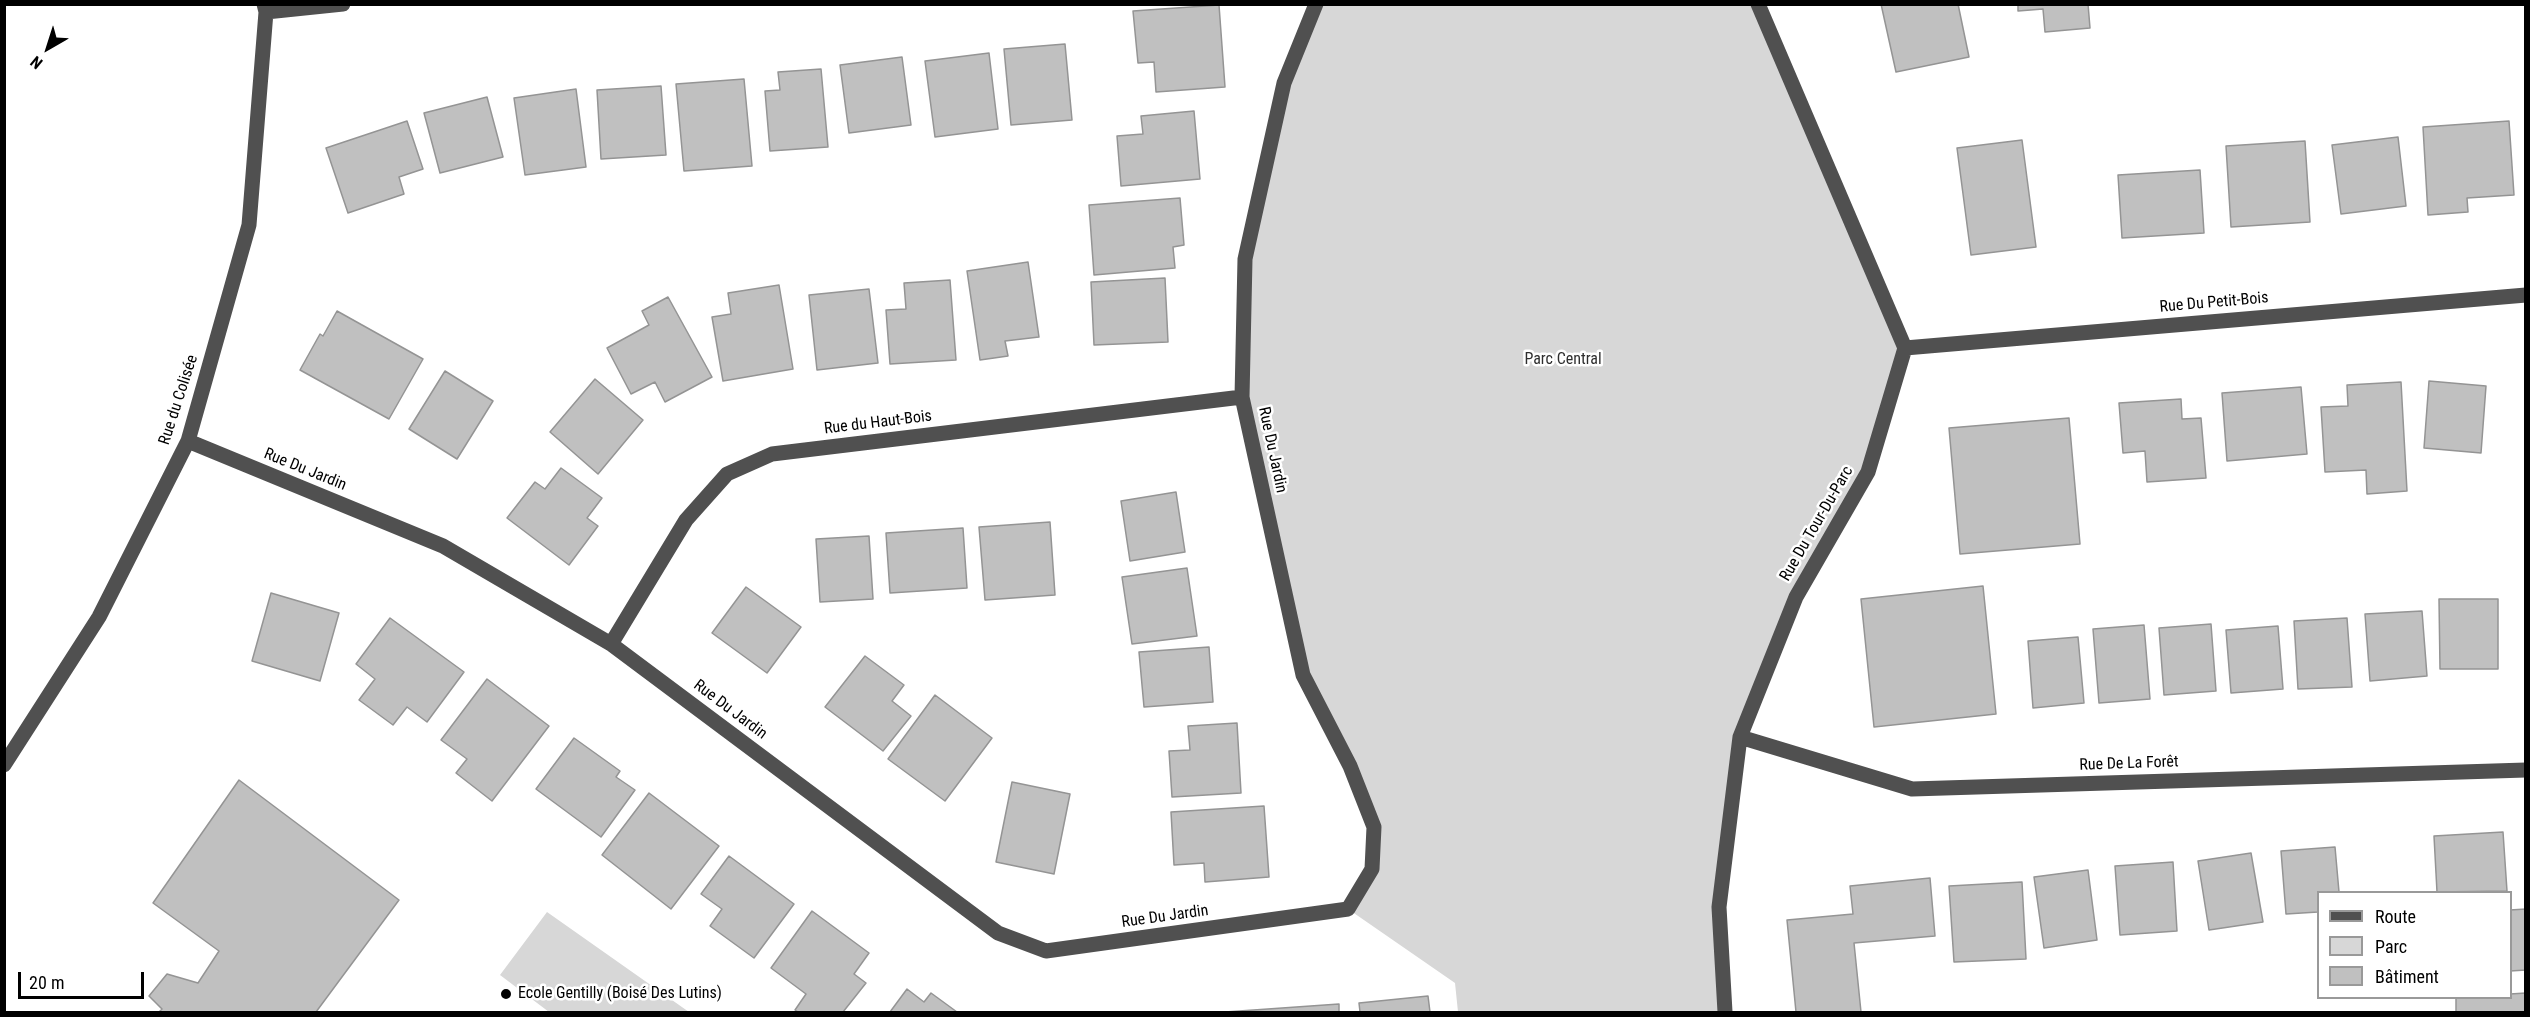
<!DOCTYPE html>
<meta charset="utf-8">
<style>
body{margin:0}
#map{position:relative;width:2530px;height:1017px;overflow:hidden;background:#fff;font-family:"Roboto Condensed",sans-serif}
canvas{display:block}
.frame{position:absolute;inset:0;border:6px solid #000;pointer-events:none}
.legend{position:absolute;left:2317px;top:891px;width:195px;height:108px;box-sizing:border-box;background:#fff;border:2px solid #999;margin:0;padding:8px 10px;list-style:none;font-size:18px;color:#000}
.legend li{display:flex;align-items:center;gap:12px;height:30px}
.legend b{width:30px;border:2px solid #999}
.north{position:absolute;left:18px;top:18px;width:60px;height:60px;-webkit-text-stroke:4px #fff;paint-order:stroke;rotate:219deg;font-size:16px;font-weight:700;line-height:24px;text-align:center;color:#000}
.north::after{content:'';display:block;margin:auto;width:21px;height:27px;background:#000;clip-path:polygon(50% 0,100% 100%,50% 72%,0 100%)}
.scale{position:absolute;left:18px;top:972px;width:126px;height:27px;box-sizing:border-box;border:3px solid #000;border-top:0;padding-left:8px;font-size:18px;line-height:21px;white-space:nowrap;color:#000;-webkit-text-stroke:4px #fff;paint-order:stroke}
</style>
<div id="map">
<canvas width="2530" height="1017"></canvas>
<div class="frame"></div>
<ul class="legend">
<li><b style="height:8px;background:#505050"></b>Route</li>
<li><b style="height:16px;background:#d7d7d7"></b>Parc</li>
<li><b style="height:16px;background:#c0c0c0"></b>Bâtiment</li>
</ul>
<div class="north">N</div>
<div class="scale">20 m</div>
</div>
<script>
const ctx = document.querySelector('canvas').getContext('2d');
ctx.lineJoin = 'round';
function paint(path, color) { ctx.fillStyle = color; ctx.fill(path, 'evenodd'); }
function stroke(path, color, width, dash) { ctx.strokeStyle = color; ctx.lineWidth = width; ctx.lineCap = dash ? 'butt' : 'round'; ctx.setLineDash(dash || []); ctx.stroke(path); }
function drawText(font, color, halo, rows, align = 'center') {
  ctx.font = font + ' "Roboto Condensed",sans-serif'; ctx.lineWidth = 5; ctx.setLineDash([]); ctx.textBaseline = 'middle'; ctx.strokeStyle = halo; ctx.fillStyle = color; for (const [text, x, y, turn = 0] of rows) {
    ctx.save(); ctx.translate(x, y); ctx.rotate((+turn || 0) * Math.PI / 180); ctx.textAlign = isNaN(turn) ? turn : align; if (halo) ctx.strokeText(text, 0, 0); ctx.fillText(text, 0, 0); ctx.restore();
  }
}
paint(new Path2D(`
 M1316,5H1758L1905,348L1868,472L1796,597L1740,737L1723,873L1725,1012H1458L1455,983L1348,909L1372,869L1374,827L1303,675L1242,397L1245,259L1284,83Z
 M547,912L689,1012H549L500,975Z`), '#d7d7d7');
const building = new Path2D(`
 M1881,4H1958L1969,57L1896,72Z
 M2018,4H2088L2090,28L2045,32L2043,9L2018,11Z
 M1219,5L1225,87L1156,92L1154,62L1138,63L1133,11Z
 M1065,44L1072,120L1011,125L1004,49Z
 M989,53L998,129L935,137L925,61Z
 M902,57L911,125L849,133L840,65Z
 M821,69L828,147L770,151L765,91L780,90L778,72Z
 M744,79L752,166L684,171L676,84Z
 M661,86L666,155L601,159L597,90Z
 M576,89L586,167L525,175L514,98Z
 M487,97L503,157L440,173L424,113Z
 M1194,111L1200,179L1121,186L1117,136L1143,134L1141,116Z
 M407,121L423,169L399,177L404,194L348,213L326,148Z
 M2509,121L2514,195L2467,198L2468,212L2428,215L2423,127Z
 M2398,137L2406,206L2341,214L2332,145Z
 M2022,140L2036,247L1971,255L1957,148Z
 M2305,141L2310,222L2231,227L2226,146Z
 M2200,170L2204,233L2122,238L2118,175Z
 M1180,198L1184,245L1173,247L1175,268L1094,275L1089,205Z
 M1028,262L1039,337L1005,341L1008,356L980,360L967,271Z
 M1165,278L1168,342L1094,345L1091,282Z
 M950,280L956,360L890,364L886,310L906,309L904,283Z
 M779,285L793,369L723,381L712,317L731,314L728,293Z
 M869,289L878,363L817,370L809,295Z
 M668,297L712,377L665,402L655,382L631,394L607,348L649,325L642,311Z
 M337,311L423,359L389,419L300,370L320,334L323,336Z
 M445,371L493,401L457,459L409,429Z
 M595,379L643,420L598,474L550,432Z
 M2429,381L2486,386L2481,453L2424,448Z
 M2401,382L2407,491L2367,494L2366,470L2325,472L2321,407L2348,406L2347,385Z
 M2301,387L2307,454L2227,461L2222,393Z
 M2181,399L2182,419L2201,418L2206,478L2147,482L2145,451L2123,453L2119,403Z
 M2069,418L2080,544L1960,554L1949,428Z
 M561,468L602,498L587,518L598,526L569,565L507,518L535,482L545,489Z
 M1176,492L1185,552L1130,561L1121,501Z
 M1050,522L1055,595L985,600L979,527Z
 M963,528L967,588L890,593L886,533Z
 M869,536L873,599L820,602L816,539Z
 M1187,568L1197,636L1132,644L1122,577Z
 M1983,586L1996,714L1874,727L1861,599Z
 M746,587L801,627L767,673L712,633Z
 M271,593L339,613L320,681L252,661Z
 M2439,599H2498V669H2440Z
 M2422,611L2427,676L2370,681L2365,614Z
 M390,618L464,672L427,722L407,707L393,725L359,700L375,679L356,664Z
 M2347,618L2352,687L2298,689L2294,621Z
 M2211,624L2216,691L2164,695L2159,628Z
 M2144,625L2150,699L2099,703L2093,629Z
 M2278,626L2283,689L2231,693L2226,630Z
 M2078,637L2084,703L2033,708L2028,641Z
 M1209,647L1213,702L1144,707L1139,652Z
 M865,656L904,685L892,701L911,716L883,751L825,707Z
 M487,679L549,726L492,801L456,773L467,759L441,740Z
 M935,695L992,738L945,801L888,759Z
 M1237,723L1241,793L1172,797L1169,751L1190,750L1188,726Z
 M574,738L620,771L616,777L635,790L601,837L536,789Z
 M239,780L399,900L316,1012H159L162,1009L149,996L167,974L198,983L219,951L153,903Z
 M1012,782L1070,794L1054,874L996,862Z
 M649,793L719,846L671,909L602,855Z
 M1264,806L1269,877L1205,882L1204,863L1174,865L1171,812Z
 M2503,832L2507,891L2437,892L2434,836Z
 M2335,847L2339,892H2318V912L2286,914L2281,851Z
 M2251,853L2263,922L2209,930L2198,861Z
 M729,856L794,904L754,958L710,926L722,909L701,894Z
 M2173,862L2177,931L2120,935L2115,866Z
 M2088,870L2097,940L2044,948L2034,877Z
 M1930,878L1935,936L1854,943L1861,1012H1796L1787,920L1853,914L1850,886Z
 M2022,882L2026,959L1954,962L1949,886Z
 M2526,909V970L2510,971V910Z
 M812,911L869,953L854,974L866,983L843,1012H798L795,1010L806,994L771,968Z
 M907,989L924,1002L931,993L957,1012H890Z
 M2526,993V1012H2456V998H2510V994Z
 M1428,996L1430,1012H1360L1359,1003Z
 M1339,1004V1012H1225Z`);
paint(building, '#c0c0c0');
stroke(building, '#949494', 1.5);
stroke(new Path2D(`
 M266,12L343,4
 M1905,348L2526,295
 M188,441L443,546L611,644L998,933L1046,951L1348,909L1372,869L1374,827L1350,766L1303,675L1242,397L1245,259L1284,83L1316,4
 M611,644L686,520L727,474L772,454L1242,397
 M1740,737L1912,789L2526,770
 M4,765L99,617L188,441L249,225L266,12L264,4
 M1725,1012L1719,907L1740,737L1796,597L1868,472L1905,348L1758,4`), '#505050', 15);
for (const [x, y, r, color] of [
 [506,994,6,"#000"]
]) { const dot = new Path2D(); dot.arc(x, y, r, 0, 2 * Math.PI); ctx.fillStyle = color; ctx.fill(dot); stroke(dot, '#fff', 2); }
drawText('16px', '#000', '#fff', [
 ["Rue Du Petit-Bois",2214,303,-5],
 ["Rue du Colisée",179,400,-72],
 ["Rue du Haut-Bois",878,423,-7],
 ["Rue Du Jardin",1272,450,78],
 ["Rue Du Jardin",305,470,22],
 ["Rue Du Tour-Du-Parc",1817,524,-60],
 ["Rue Du Jardin",730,710,37],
 ["Rue De La Forêt",2129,764,-2],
 ["Rue Du Jardin",1165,917,-8]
]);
drawText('16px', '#2e2e2e', '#fff', [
 ["Parc Central",1563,360]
]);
drawText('16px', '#000', '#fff', [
 ["Ecole Gentilly (Boisé Des Lutins)",518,994]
], 'left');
</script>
